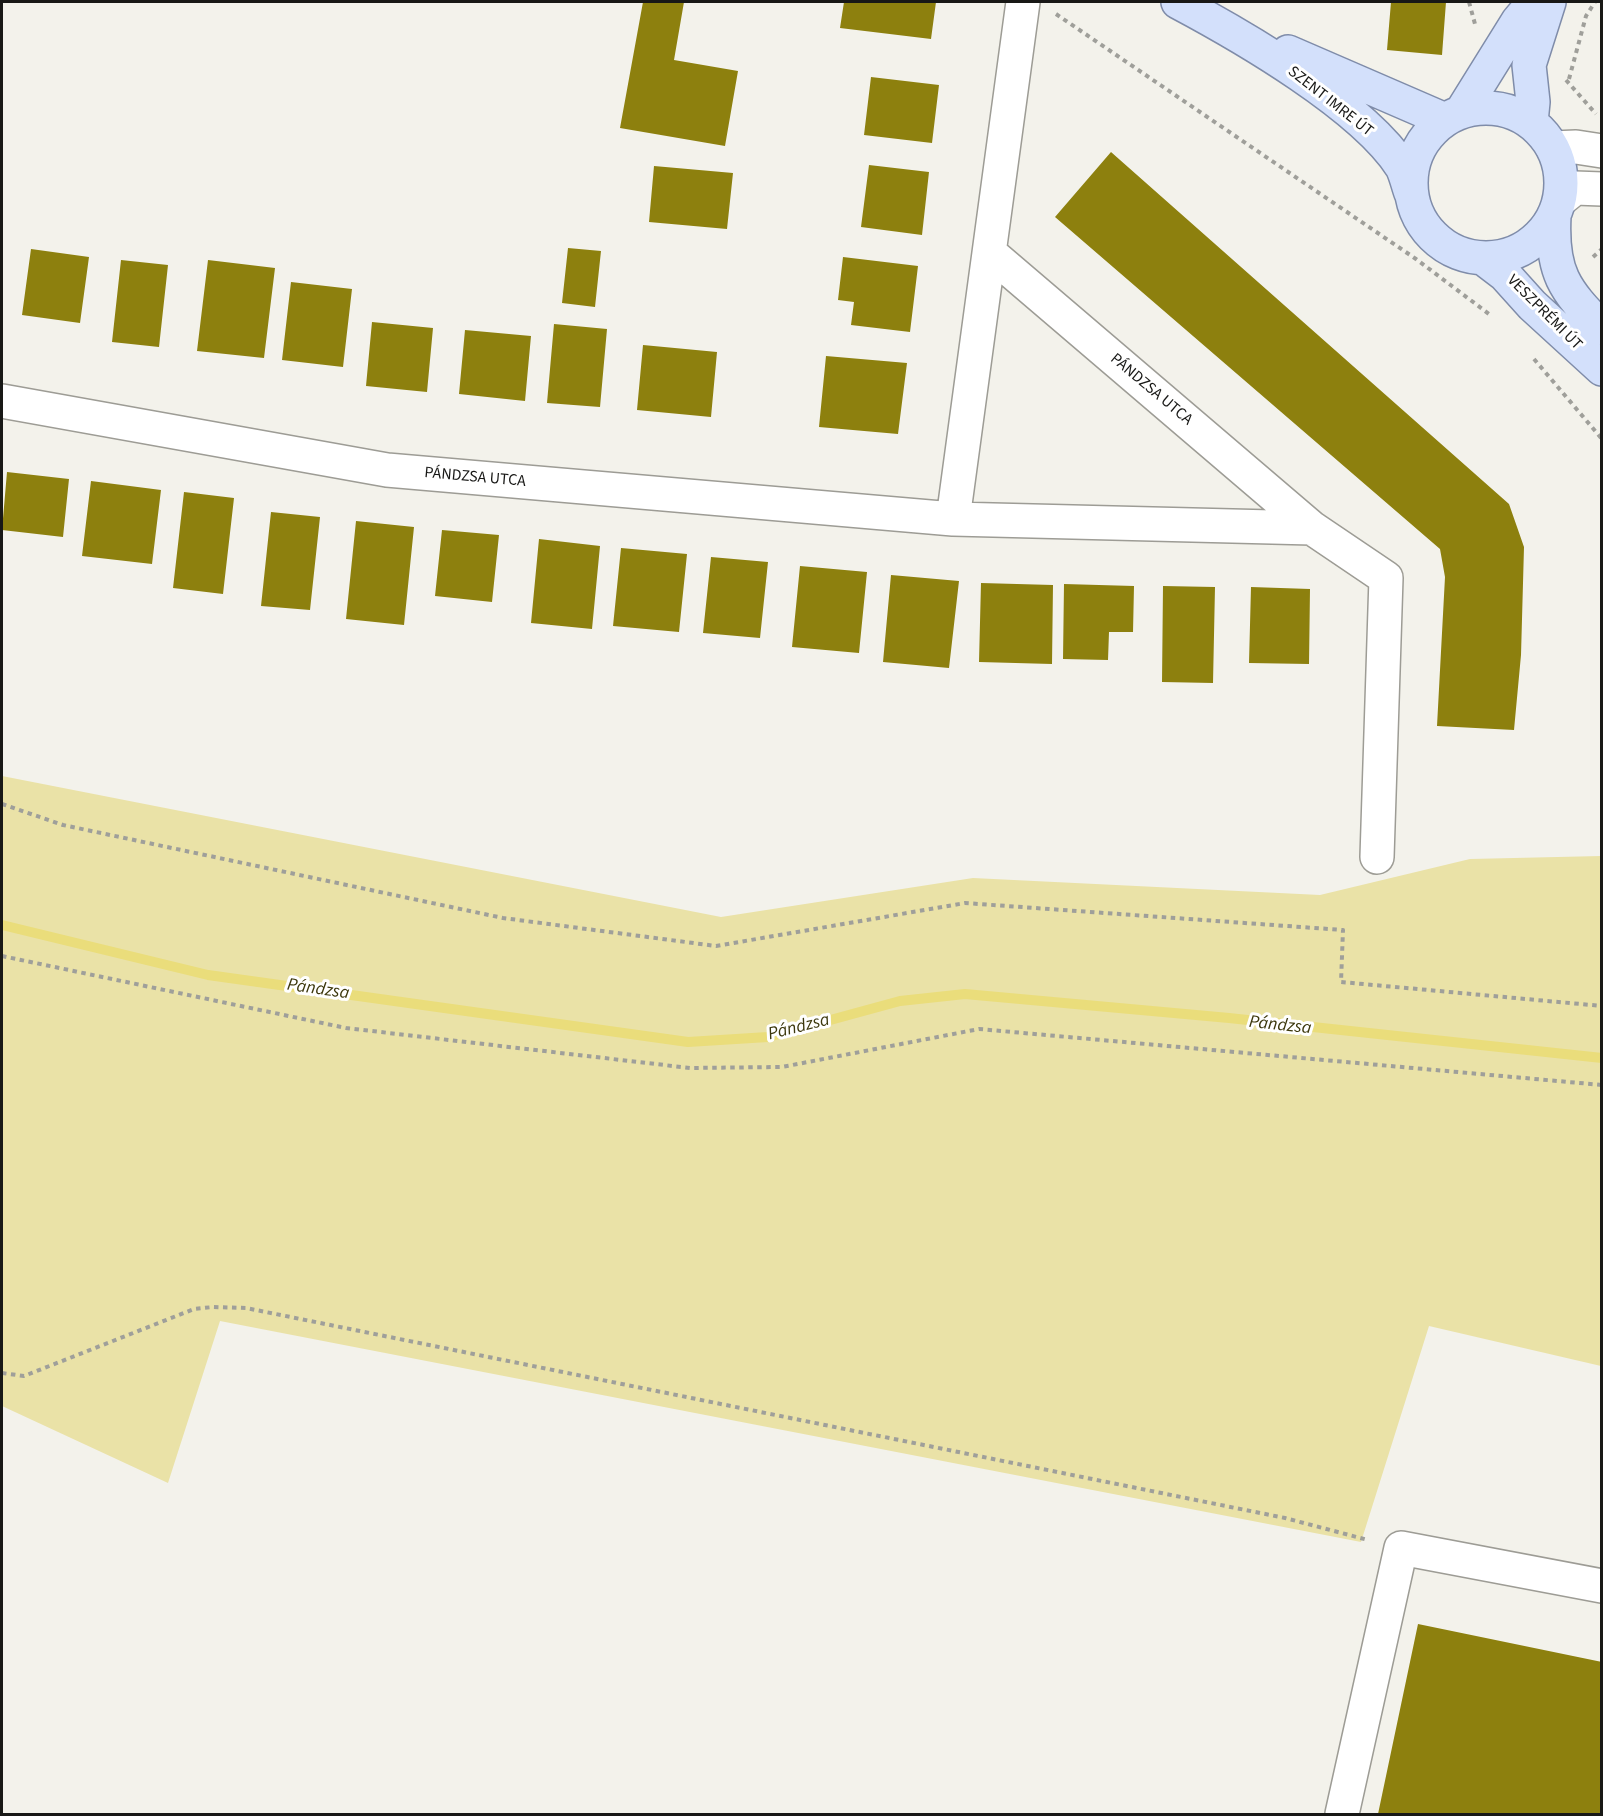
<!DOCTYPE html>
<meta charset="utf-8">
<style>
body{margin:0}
#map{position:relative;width:1603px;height:1816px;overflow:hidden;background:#f3f2eb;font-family:"Source Sans 3",sans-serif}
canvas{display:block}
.frame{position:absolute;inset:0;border:3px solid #181816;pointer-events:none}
</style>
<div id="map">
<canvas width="1603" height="1816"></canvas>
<div class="frame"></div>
</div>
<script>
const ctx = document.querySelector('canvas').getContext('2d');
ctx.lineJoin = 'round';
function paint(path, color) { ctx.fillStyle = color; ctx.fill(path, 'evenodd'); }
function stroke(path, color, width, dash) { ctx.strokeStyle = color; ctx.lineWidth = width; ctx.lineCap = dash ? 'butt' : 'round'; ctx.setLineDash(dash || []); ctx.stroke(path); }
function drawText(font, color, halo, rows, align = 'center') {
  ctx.font = font + ' "Source Sans 3",sans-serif'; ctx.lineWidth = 6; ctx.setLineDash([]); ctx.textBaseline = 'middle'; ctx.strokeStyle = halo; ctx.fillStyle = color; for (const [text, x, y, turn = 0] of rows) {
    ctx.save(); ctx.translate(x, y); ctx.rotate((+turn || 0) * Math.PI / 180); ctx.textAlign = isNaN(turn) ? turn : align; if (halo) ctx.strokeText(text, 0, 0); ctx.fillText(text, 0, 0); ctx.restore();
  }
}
paint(new Path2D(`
 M2,776L721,917L973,878L1320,895L1470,859L1601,856V1366L1429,1326L1361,1542L220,1321L168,1483L2,1406Z`), '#eae2a7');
stroke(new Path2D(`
 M2,925L208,975L688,1042L768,1037L900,1001L965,994L1229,1018L1602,1058`), '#eadd7b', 10);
paint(new Path2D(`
 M643,2H684L674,60L738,71L725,146L620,128Z
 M844,2H936L931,39L840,28Z
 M1391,2H1446L1442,55L1387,50Z
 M871,77L939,85L932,143L864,135Z
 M1111,152L1509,504L1524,547L1521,655L1514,730L1437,726L1445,577L1440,549L1055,217Z
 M869,165L929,172L922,235L861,227Z
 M654,166L733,173L727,229L649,222Z
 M568,248L601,251L595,307L562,303Z
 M31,249L89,257L80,323L22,315Z
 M843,257L918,266L910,332L851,325L854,302L838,300Z
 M121,260L168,265L159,347L112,342Z
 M208,260L275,268L264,358L197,351Z
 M291,282L352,289L343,367L282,360Z
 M372,322L433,328L427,392L366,386Z
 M554,324L607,329L600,407L547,403Z
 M465,330L531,336L525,401L459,394Z
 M643,345L717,352L711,417L637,410Z
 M826,356L907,363L898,434L819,427Z
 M7,472L69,479L63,537L2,530Z
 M91,481L161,490L152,564L82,556Z
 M184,492L234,498L223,594L173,588Z
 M271,512L320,517L310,610L261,606Z
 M356,521L414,527L404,625L346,619Z
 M442,530L499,535L492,602L435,596Z
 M539,539L600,546L592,629L531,623Z
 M621,548L687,554L679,632L613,626Z
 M711,557L768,562L760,638L703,633Z
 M800,566L867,572L859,653L792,647Z
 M891,575L959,581L949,668L883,662Z
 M981,583L1053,585L1052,664L979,662Z
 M1064,584L1134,586L1133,632H1109L1108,660L1063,659Z
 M1163,586L1215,587L1213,683L1162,682Z
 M1251,587L1310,589L1309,664L1249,663Z
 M1418,1624L1602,1662V1814H1378Z`), '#8d800e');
const minor = new Path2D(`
 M1553,148L1576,147L1602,151
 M1560,200L1575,188L1602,189
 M990,253L1312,528L1386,578L1377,857
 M2,401L387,470L953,519L1312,528
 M953,519L1023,2
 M1342,1814L1401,1548L1602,1586`);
const major = new Path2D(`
 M1178,2C1242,36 1363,106 1402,167C1406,175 1408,185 1411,193
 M1288,52L1445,120
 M1411 183a75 75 0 1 1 150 0a75 75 0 1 1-150 0Z
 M1462,111L1518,21L1534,2
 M1531,122L1533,102L1529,65L1549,2
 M1554,216C1551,272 1564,290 1602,328
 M1484,259L1505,275L1532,305L1602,369`);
stroke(minor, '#9d9c95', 36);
stroke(major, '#7f8ca9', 36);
stroke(new Path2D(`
 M1469,2L1475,24
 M1056,14L1416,259L1489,314
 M1569,79L1586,16L1595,2
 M1566,80L1596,114
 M1593,257L1602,249
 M1534,359L1602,439
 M2,804L63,825L503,918L716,946L965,903L1343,930L1341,982L1602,1006
 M2,956L346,1028L690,1068L782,1067L979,1029L1602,1085
 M2,1373L24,1376L194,1309L213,1307L246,1308L1285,1518L1368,1540`), '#9f9f9a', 4, [4.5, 4.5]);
stroke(minor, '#fff', 33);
stroke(major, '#d3e0fb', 33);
drawText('16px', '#181816', '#fff', [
 ["SZENT IMRE ÚT",1330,102,38],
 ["VESZPRÉMI ÚT",1544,313,45],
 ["PÁNDZSA UTCA",1151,390,40],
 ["PÁNDZSA UTCA",475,478,5]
]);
drawText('italic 18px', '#3c370c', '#fff', [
 ["Pándzsa",318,990,8],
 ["Pándzsa",1280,1026,6],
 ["Pándzsa",799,1028,-14]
]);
</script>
